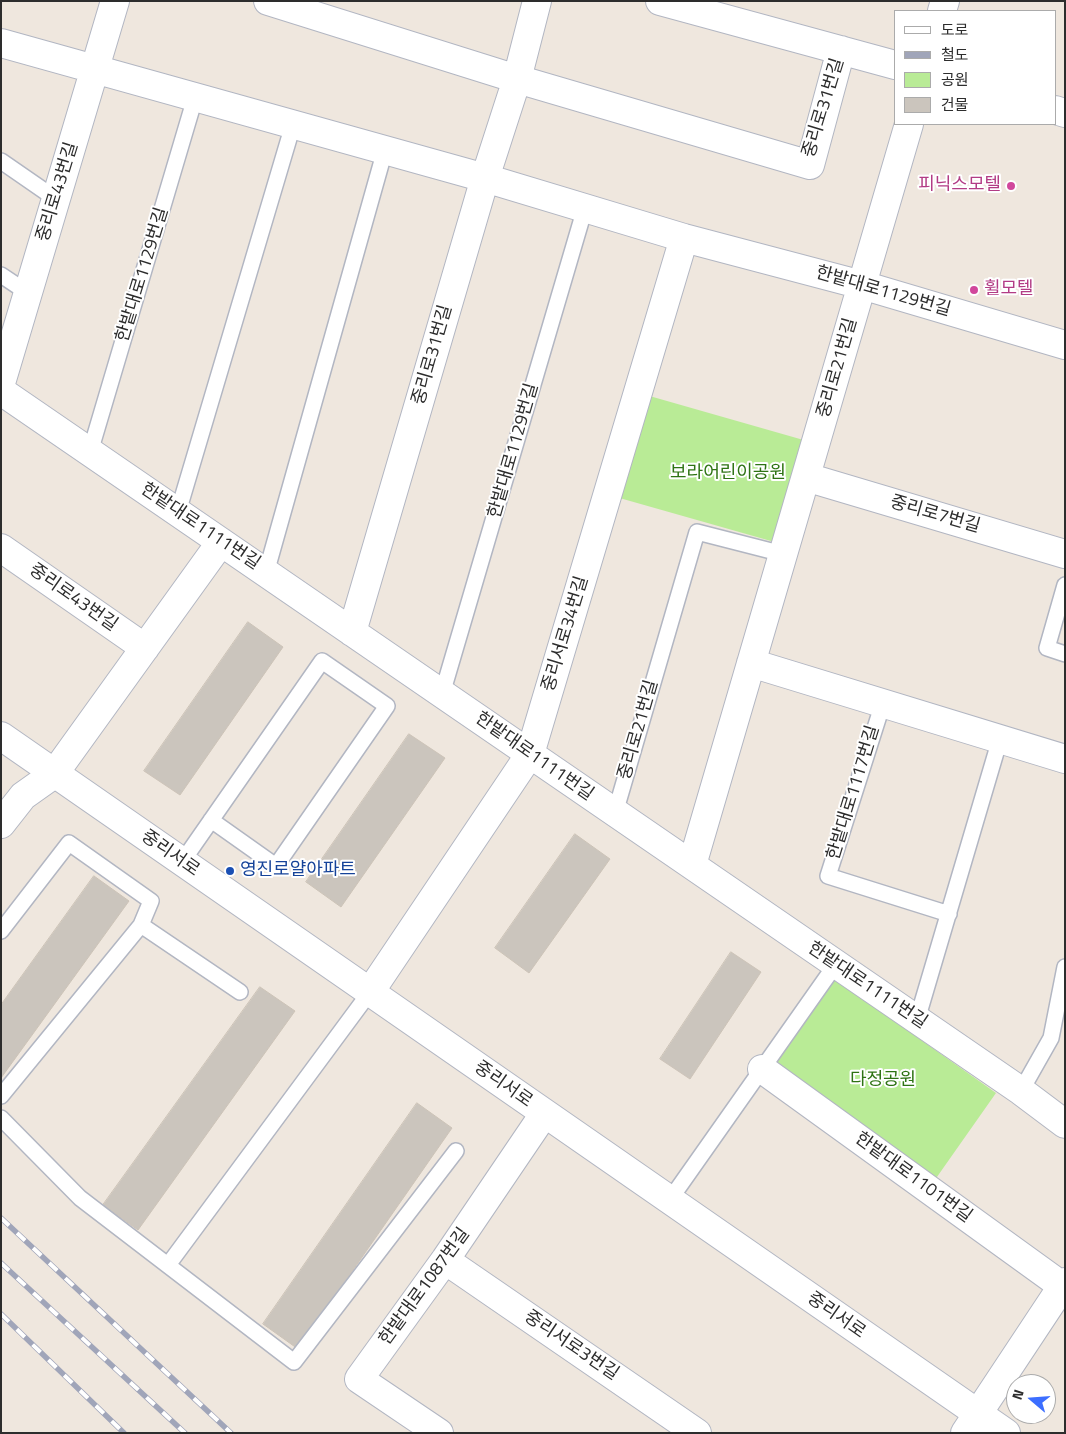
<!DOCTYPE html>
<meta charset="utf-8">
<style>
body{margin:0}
#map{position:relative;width:1066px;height:1434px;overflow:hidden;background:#efe7de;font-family:"Titillium Web","Noto Sans KR",sans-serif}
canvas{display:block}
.frame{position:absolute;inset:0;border:2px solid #2d2d2d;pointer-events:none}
.legend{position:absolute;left:894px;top:10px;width:162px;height:115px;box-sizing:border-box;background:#fff;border:1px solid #ababab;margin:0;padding:6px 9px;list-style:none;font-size:15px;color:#2d2d2d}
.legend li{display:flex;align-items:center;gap:10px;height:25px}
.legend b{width:25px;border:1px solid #ababab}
.north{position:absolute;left:1006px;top:1374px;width:50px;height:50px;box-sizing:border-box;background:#fff;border:1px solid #ababab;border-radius:50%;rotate:288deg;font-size:14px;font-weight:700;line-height:20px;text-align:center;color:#2d2d2d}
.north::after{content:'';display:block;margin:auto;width:18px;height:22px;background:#3c6eff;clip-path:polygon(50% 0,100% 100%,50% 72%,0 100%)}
</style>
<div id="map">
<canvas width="1066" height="1434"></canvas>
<div class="frame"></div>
<ul class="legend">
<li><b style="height:6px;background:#fff"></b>도로</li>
<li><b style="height:6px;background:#a0a5b9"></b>철도</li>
<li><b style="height:14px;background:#b9eb96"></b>공원</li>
<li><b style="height:14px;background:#cbc5bd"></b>건물</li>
</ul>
<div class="north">N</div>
</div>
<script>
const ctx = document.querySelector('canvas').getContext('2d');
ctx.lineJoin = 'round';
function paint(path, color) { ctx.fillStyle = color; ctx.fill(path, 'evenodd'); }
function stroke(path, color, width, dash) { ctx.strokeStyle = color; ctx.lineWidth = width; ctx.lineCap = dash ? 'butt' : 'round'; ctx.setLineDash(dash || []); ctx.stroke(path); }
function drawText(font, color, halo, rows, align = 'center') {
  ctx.font = font + ' "Titillium Web","Noto Sans KR",sans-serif'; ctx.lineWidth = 4; ctx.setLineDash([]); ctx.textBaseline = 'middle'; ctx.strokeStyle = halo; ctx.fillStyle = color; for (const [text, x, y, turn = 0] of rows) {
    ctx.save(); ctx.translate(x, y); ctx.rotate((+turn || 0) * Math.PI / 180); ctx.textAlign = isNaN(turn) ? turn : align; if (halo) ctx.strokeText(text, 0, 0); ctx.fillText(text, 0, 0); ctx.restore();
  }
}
paint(new Path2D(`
 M646,395L807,441L778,543L616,497Z
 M835,979L996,1093L932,1184L770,1069Z`), '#b9eb96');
const building = new Path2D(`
 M248,622L283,647L180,795L144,771Z
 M409,734L445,758L341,907L306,882Z
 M575,834L610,859L529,973L495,948Z
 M94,876L129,901L1,1078V1005Z
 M731,952L761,972L690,1079L660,1059Z
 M260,987L295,1011L138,1230L103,1205Z
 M417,1103L452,1128L298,1349L263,1324Z`);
paint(building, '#cbc5bd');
stroke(building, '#ccc3b7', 1);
const service = new Path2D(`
 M1,161L56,199
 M1,275L28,293
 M90,452L195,98
 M178,512L293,125
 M266,573L385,150
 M1065,585L1047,648L1065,654
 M442,694L585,208
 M883,703L828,876L949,914
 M615,813L697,532L783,554
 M182,862L322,661L387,706L276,866L211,820
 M141,925L240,992
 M1,931L69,843L151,901L141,925L1,1096
 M917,1020L1000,739
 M1021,1091L1051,1038L1065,967
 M1,1118L80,1198L294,1362L456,1151
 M669,1201L836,964
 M168,1265L370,992`);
const minor = new Path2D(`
 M268,1L517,79L810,165L841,50
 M660,1L895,65
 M942,11L945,1
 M1,43L485,178L684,238L862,285L1065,345
 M1055,110L1065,113
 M1,383L115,1
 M1,391L1021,1091L1065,1124
 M806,477L1065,554
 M1,548L145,648
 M352,632L485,178L517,79L537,1
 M751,663L1065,759
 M1,824L23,796L54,774L221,542
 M692,865L909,124
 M370,992L530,754L684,238
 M762,1069L1065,1288
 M445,1260L697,1433
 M439,1433L359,1379L445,1260L544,1114
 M965,1433L1065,1282`);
const secondary = new Path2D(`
 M1,736L1006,1433`);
stroke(service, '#b2b6c2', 18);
stroke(minor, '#b2b6c2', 30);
stroke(secondary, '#b2b6c2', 30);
stroke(service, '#fff', 15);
stroke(minor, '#fff', 28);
stroke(secondary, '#fff', 28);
const rail = new Path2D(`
 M1,1218L231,1433
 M1,1263L185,1433
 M1,1314L124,1433`);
stroke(rail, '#a0a5b9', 5.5);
stroke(rail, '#fff', 4, [11]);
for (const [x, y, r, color] of [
 [1011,186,5,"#d1479c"],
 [974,290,5,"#d1479c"],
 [230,871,5,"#1a4fb4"]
]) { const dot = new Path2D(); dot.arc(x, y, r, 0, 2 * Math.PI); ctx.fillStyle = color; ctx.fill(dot); stroke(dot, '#fff', 2); }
drawText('18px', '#2d2d2d', '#fff', [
 ["중리로31번길",824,108,-73],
 ["중리로43번길",58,192,-73],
 ["한밭대로1129번길",143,275,-73],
 ["한밭대로1129번길",883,292,16],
 ["중리로31번길",433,355,-74],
 ["중리로21번길",838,368,-74],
 ["한밭대로1129번길",514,451,-74],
 ["중리로7번길",935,515,16],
 ["한밭대로1111번길",200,527,34],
 ["중리로43번길",73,598,35],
 ["중리서로34번길",566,634,-73],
 ["중리로21번길",639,730,-74],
 ["한밭대로1111번길",534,757,35],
 ["한밭대로1117번길",854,793,-73],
 ["중리서로",170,854,35],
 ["한밭대로1111번길",867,986,34],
 ["중리서로",503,1085,35],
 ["한밭대로1101번길",913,1178,36],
 ["한밭대로1087번길",425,1287,-54],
 ["중리서로",836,1316,35],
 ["중리서로3번길",571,1346,34]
]);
drawText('18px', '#b23c85', '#fff', [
 ["피닉스모텔",1001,186],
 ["휠모텔",984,290,"left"]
], 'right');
drawText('18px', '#2e7314', '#fff', [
 ["보라어린이공원",728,474],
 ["다정공원",883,1081]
]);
drawText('18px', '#164399', '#fff', [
 ["영진로얄아파트",240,871]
], 'left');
</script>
